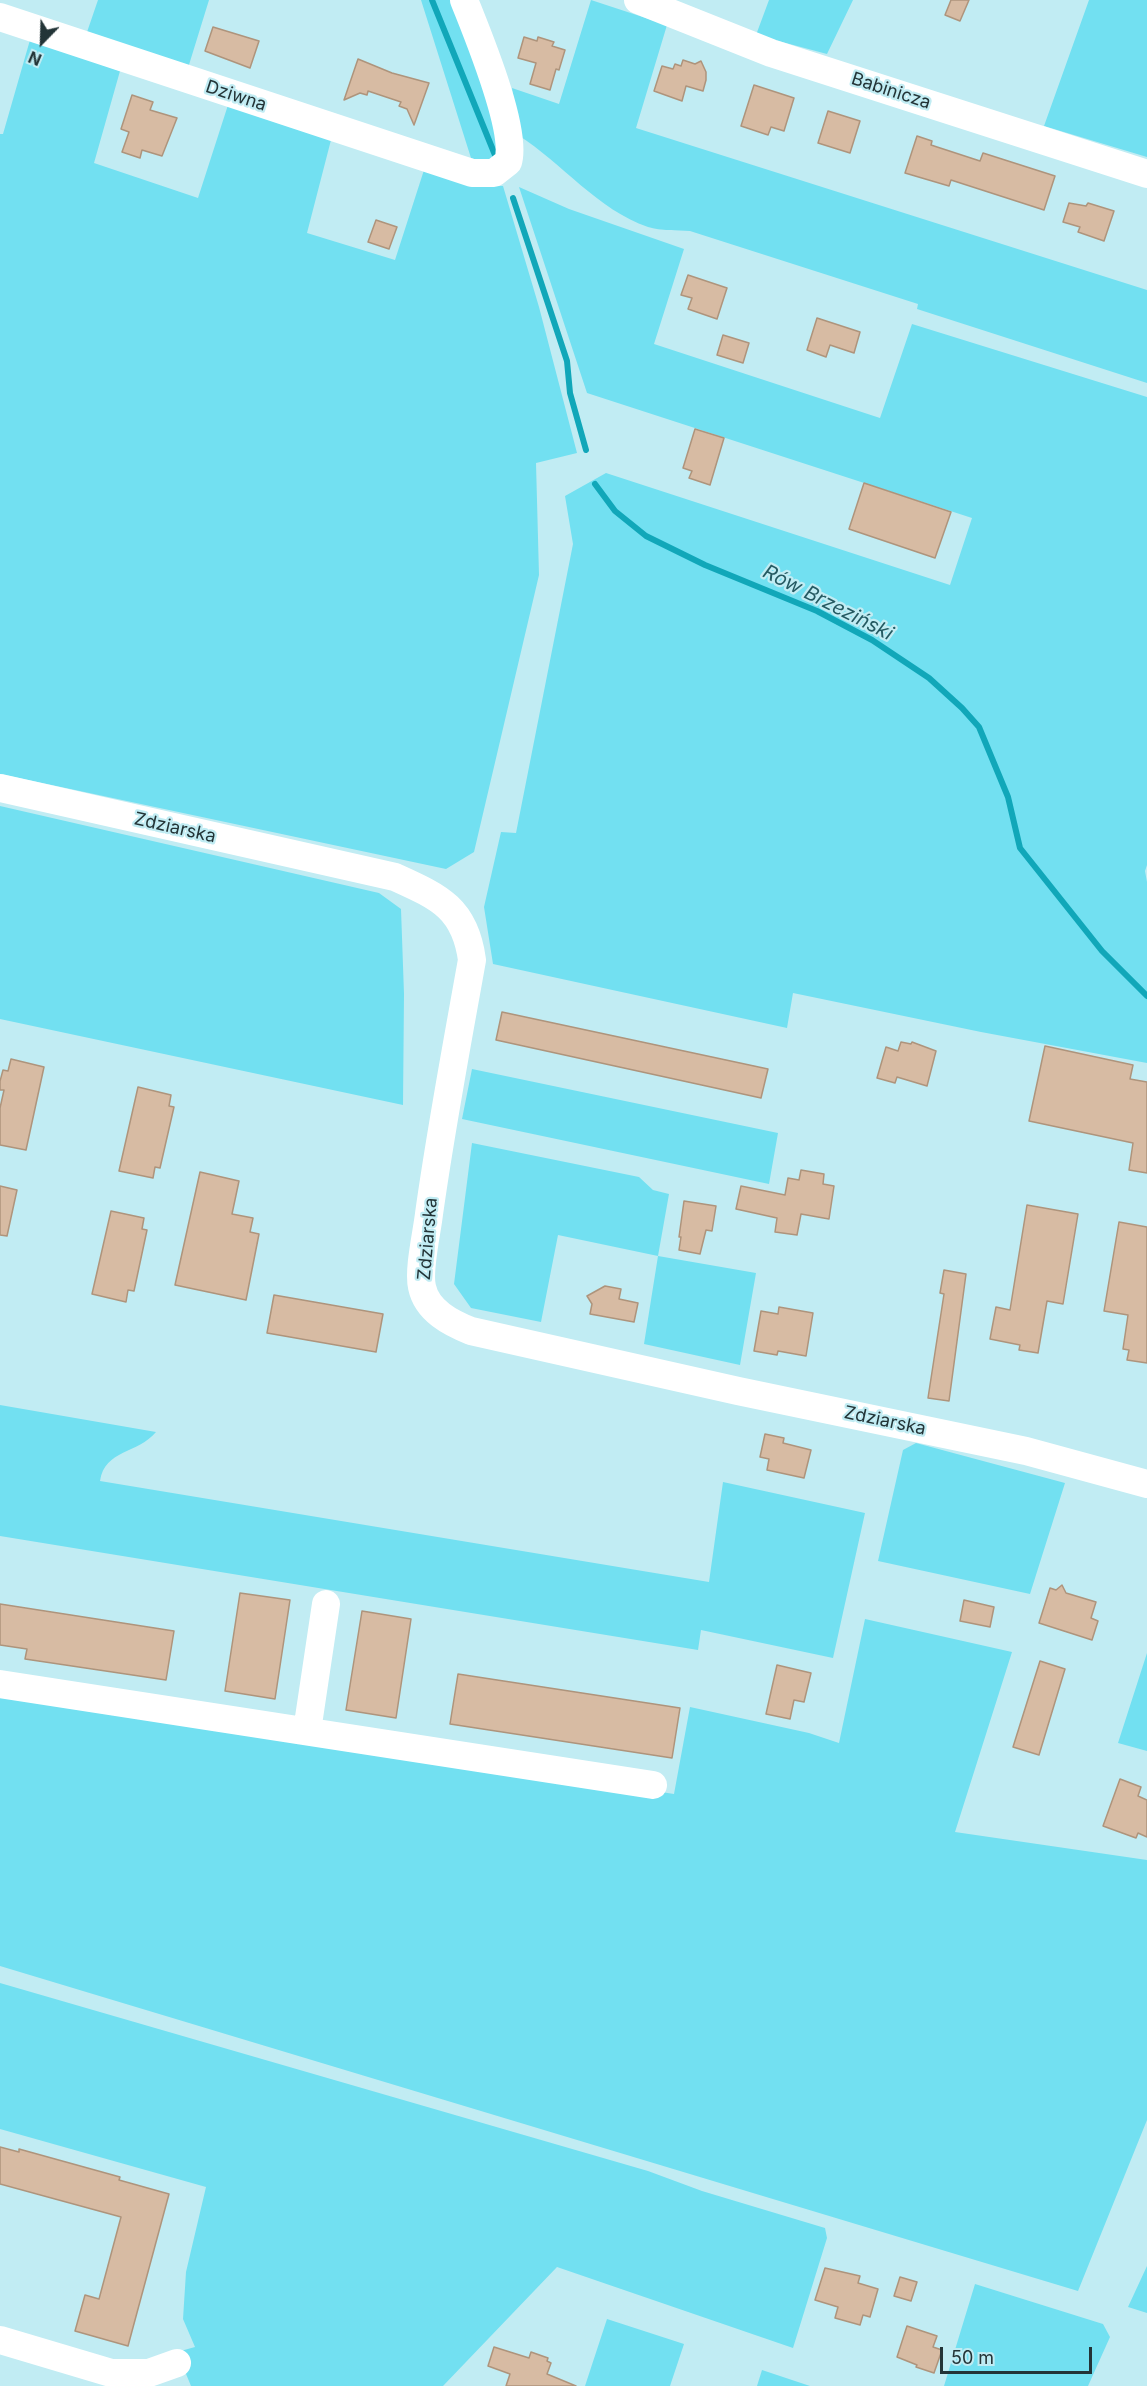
<!DOCTYPE html>
<meta charset="utf-8">
<style>
body{margin:0}
#map{position:relative;width:1147px;height:2386px;overflow:hidden;background:#c1ecf3;font-family:Inter,sans-serif}
canvas{display:block}
.north{position:absolute;left:12px;top:12px;width:60px;height:60px;-webkit-text-stroke:4px #c1ecf3;paint-order:stroke;rotate:203deg;font-size:16px;font-weight:700;line-height:24px;text-align:center;color:#233437}
.north::after{content:'';display:block;margin:auto;width:21px;height:27px;background:#233437;clip-path:polygon(50% 0,100% 100%,50% 72%,0 100%)}
.scale{position:absolute;left:940px;top:2347px;width:152px;height:27px;box-sizing:border-box;border:3px solid #233437;border-top:0;padding-left:8px;font-size:18px;line-height:21px;white-space:nowrap;color:#233437;-webkit-text-stroke:4px #c1ecf3;paint-order:stroke}
</style>
<div id="map">
<canvas width="1147" height="2386"></canvas>
<div class="north">N</div>
<div class="scale">50 m</div>
</div>
<script>
const ctx = document.querySelector('canvas').getContext('2d');
ctx.lineJoin = 'round';
function paint(path, color) { ctx.fillStyle = color; ctx.fill(path, 'evenodd'); }
function stroke(path, color, width, dash) { ctx.strokeStyle = color; ctx.lineWidth = width; ctx.lineCap = dash ? 'butt' : 'round'; ctx.setLineDash(dash || []); ctx.stroke(path); }
function drawText(font, color, halo, rows, align = 'center') {
  ctx.font = font + ' Inter,sans-serif'; ctx.lineWidth = 4.5; ctx.setLineDash([]); ctx.textBaseline = 'middle'; ctx.strokeStyle = halo; ctx.fillStyle = color; for (const [text, x, y, turn = 0] of rows) {
    ctx.save(); ctx.translate(x, y); ctx.rotate((+turn || 0) * Math.PI / 180); ctx.textAlign = isNaN(turn) ? turn : align; if (halo) ctx.strokeText(text, 0, 0); ctx.fillText(text, 0, 0); ctx.restore();
  }
}
paint(new Path2D(`
 M98,0H209L188,68L86,35Z
 M421,0H455L501,146L491,164L471,158Z
 M591,0L667,25L636,128L1147,290V383L917,309L918,304L690,231C677,230 661,231 648,227C598,210 562,163 518,135L512,88L559,104Z
 M769,0H853L827,54L756,35Z
 M1089,0H1147V157L1044,126Z
 M30,40L120,71L94,163L198,198L228,105L331,140L307,233L395,260L424,170L486,186H503L539,307L577,453L536,463L539,575L474,852L446,869L0,774V134H3Z
 M519,187L569,209L684,249L654,344L880,418L912,324L1147,397V865L1145,871L1147,882V1063L981,1032L793,993L787,1028L493,964L484,907L501,832L516,833L573,544L565,496L606,473L950,585L972,518L587,393Z
 M0,806L379,893L401,909L404,994L403,1105L0,1019Z
 M472,1069L778,1133L769,1184L462,1119Z
 M472,1143L639,1177L653,1190L669,1194L658,1256L756,1273L740,1365L644,1344L658,1256L558,1235L541,1322L471,1308L454,1284Z
 M0,1405L156,1432C138,1454 105,1449 100,1481L709,1582L723,1482L865,1513L833,1658L701,1630L698,1650L0,1536Z
 M916,1443L1065,1483L1030,1594L878,1561L903,1450Z
 M865,1619L1012,1652L955,1832L1147,1860V2120L1078,2291L0,1966V1691L674,1794L690,1707L809,1733L839,1743Z
 M1147,1653V1751L1118,1743Z
 M0,1983L648,2171L702,2191L825,2228L827,2238L793,2348L557,2267L443,2386H191L177,2352L195,2347L183,2319L186,2272L206,2187L0,2129Z
 M1147,2266V2313L1128,2307Z
 M975,2284L1103,2324L1110,2337L1088,2386H944Z
 M607,2319L684,2344L670,2386H585Z
 M762,2370L810,2386H757Z`), '#72e0f1');
stroke(new Path2D(`
 M432,0L495,155
 M513,198L567,361L570,393L586,450
 M595,484L615,511L646,536L705,565L817,611L872,640L929,678L962,708L979,727L1008,797L1020,848L1102,951L1147,996`), '#11a7b9', 6);
const building = new Path2D(`
 M951,0H969L960,21L945,15Z
 M213,27L259,41L250,68L205,51Z
 M524,37L537,41L538,37L554,42L552,46L565,50L559,70L556,69L550,90L530,84L536,63L518,58Z
 M358,59L392,73L429,83L414,125L407,109L399,106L401,102L368,91L367,95L360,93L344,100Z
 M683,60L695,64L701,61L706,72V80L703,91L686,86L682,101L654,91L662,66L673,69L675,64L681,66Z
 M754,85L794,98L784,131L771,127L768,135L741,126Z
 M132,95L153,102L150,110L177,118L162,156L142,150L140,158L122,152L129,132L121,129Z
 M828,111L860,121L850,153L818,143Z
 M917,136L932,141L931,145L980,161L983,153L1055,176L1044,210L951,180L949,186L905,173Z
 M1069,203L1086,206L1088,203L1114,211L1104,241L1078,232L1080,227L1063,222Z
 M376,220L397,227L389,249L368,242Z
 M688,275L727,288L717,319L688,309L692,298L681,295Z
 M817,318L860,332L854,353L830,345L826,357L807,350Z
 M723,335L749,343L743,363L717,355Z
 M695,429L724,438L710,485L689,478L692,471L683,468Z
 M864,483L951,512L935,558L849,529Z
 M502,1012L768,1069L761,1098L496,1040Z
 M901,1042L911,1044L912,1042L936,1051L927,1086L897,1077L895,1083L877,1078L886,1047L898,1051Z
 M1045,1046L1133,1065L1130,1079L1147,1082V1173L1129,1170L1133,1143L1029,1121Z
 M11,1059L44,1067L26,1150L0,1145V1108L4,1090H0V1081L3,1070L8,1071Z
 M138,1087L171,1095L169,1106L174,1107L160,1168L155,1167L153,1178L119,1171Z
 M801,1170L824,1174L823,1184L834,1186L829,1219L801,1214L797,1235L775,1232L777,1218L736,1209L741,1186L785,1195L788,1178L799,1180Z
 M200,1172L239,1181L232,1214L253,1218L250,1232L259,1234L246,1300L175,1285Z
 M0,1186L17,1190L7,1236L0,1235Z
 M684,1201L716,1206L712,1231L706,1230L700,1254L679,1250L681,1237H679Z
 M1027,1205L1078,1214L1063,1304L1047,1301L1038,1353L1019,1350L1020,1345L990,1339L996,1307L1010,1310Z
 M111,1211L144,1218L142,1229L147,1230L134,1291L128,1290L126,1302L92,1294Z
 M1119,1222L1147,1227V1363L1127,1360L1129,1350L1123,1349L1128,1315L1104,1311Z
 M944,1270L966,1274L949,1401L928,1398L944,1294L940,1293Z
 M605,1286L621,1289L619,1299L638,1303L634,1322L590,1314L592,1304L587,1296Z
 M274,1295L383,1314L376,1352L267,1333Z
 M779,1307L813,1313L806,1356L778,1351L777,1355L754,1351L761,1311L778,1314Z
 M765,1434L784,1438L783,1443L811,1450L804,1478L767,1470L769,1459L760,1457Z
 M1062,1585L1066,1593L1096,1602L1091,1618L1098,1621L1092,1640L1039,1623L1050,1588L1056,1590Z
 M240,1593L290,1600L275,1699L225,1691Z
 M964,1600L994,1607L990,1627L960,1621Z
 M0,1604L174,1631L166,1680L25,1659L27,1649L0,1645Z
 M362,1611L411,1619L396,1718L346,1710Z
 M1040,1661L1065,1669L1039,1755L1013,1747Z
 M777,1665L811,1673L804,1702L794,1700L790,1719L766,1714Z
 M458,1674L680,1708L672,1758L450,1724Z
 M1120,1779L1141,1787L1138,1796L1147,1800V1837L1138,1833L1136,1838L1103,1826Z
 M0,2147L19,2152V2149L120,2177L119,2180L169,2194L128,2346L75,2331L85,2295L99,2299L121,2217L0,2184Z
 M825,2268L860,2276L858,2283L878,2289L870,2317L863,2315L860,2325L835,2318L838,2307L815,2300Z
 M900,2277L917,2282L911,2301L894,2296Z
 M907,2326L937,2336L933,2347L942,2350L934,2373L916,2367L917,2365L897,2357Z
 M494,2347L529,2358L531,2352L548,2358L547,2361L551,2363L547,2374L576,2386H506L510,2374L488,2366Z`);
paint(building, '#d7bba3');
stroke(building, '#ae947c', 1.5);
stroke(new Path2D(`
 M638,0L771,53L1147,174
 M0,17L472,173H494L508,162C518,130 477,33 464,0
 M0,788L395,877C439,897 465,908 472,960C457,1044 441,1128 429,1214C427,1232 418,1270 422,1287C427,1311 451,1323 471,1331L738,1391L1026,1451L1147,1484
 M0,1684L653,1785
 M307,1731L326,1604
 M0,2340L111,2373H149L177,2363`), '#fff', 28);
drawText('18px', '#233437', '#c1ecf3', [
 ["Babinicza",891,91,18],
 ["Dziwna",236,96,18],
 ["Zdziarska",175,828,13],
 ["Zdziarska",428,1239,-85],
 ["Zdziarska",885,1421,12]
]);
drawText('italic 20px', '#255a62', '#c1ecf3', [
 ["Rów Brzeziński",828,603,27]
]);
</script>
